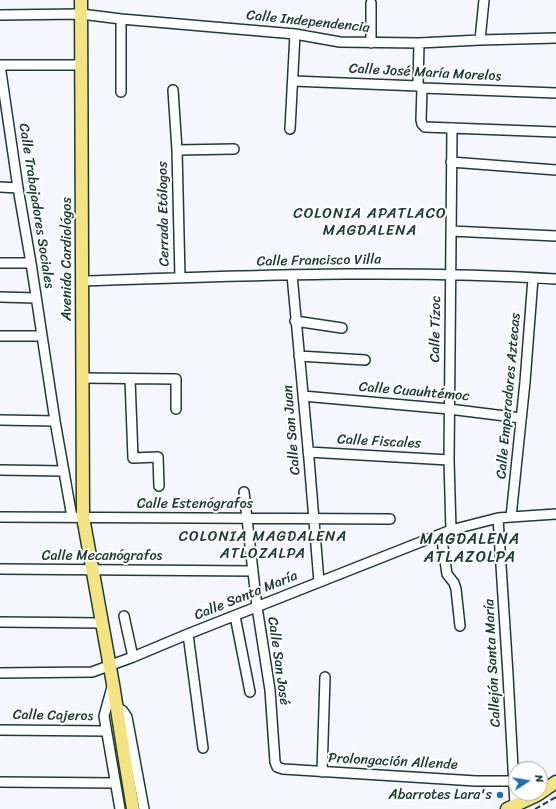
<!DOCTYPE html>
<meta charset="utf-8">
<style>
body{margin:0}
#map{position:relative;width:556px;height:809px;overflow:hidden;background:#f5f6fe;font-family:Sriracha,sans-serif}
canvas{display:block}
.north{position:absolute;left:508px;top:761px;width:40px;height:40px;box-sizing:border-box;background:#fff;border:1px solid #a5b1ae;border-radius:50%;rotate:78deg;font-size:11px;font-weight:700;line-height:16px;text-align:center;color:#1f3d34}
.north::after{content:'';display:block;margin:auto;width:14px;height:18px;background:#1f6fb2;clip-path:polygon(50% 0,100% 100%,50% 72%,0 100%)}
</style>
<div id="map">
<canvas width="556" height="809"></canvas>
<div class="north">N</div>
</div>
<script>
const ctx = document.querySelector('canvas').getContext('2d');
ctx.lineJoin = 'round';
function stroke(path, color, width, dash) { ctx.strokeStyle = color; ctx.lineWidth = width; ctx.lineCap = dash ? 'butt' : 'round'; ctx.setLineDash(dash || []); ctx.stroke(path); }
function drawText(font, color, halo, rows, align = 'center') {
  ctx.font = font + ' Sriracha,sans-serif'; ctx.lineWidth = 4; ctx.setLineDash([]); ctx.textBaseline = 'middle'; ctx.strokeStyle = halo; ctx.fillStyle = color; for (const [text, x, y, turn = 0] of rows) {
    ctx.save(); ctx.translate(x, y); ctx.rotate((+turn || 0) * Math.PI / 180); ctx.textAlign = isNaN(turn) ? turn : align; if (halo) ctx.strokeText(text, 0, 0); ctx.fillText(text, 0, 0); ctx.restore();
  }
}
const minor = new Path2D(`
 M371,3V43
 M0,15L81,14L121,19L295,34L340,42L419,43L480,40L556,38
 M480,40L484,0
 M0,65L18,188L31,263L55,421L72,517
 M0,65H81
 M293,81L418,86L422,88L556,93
 M418,86L419,43
 M422,88L421,120L422,124L425,127L556,132
 M173,90L177,150L180,278
 M121,92V19
 M290,129L295,34
 M177,150L234,149
 M451,162L556,170
 M0,187L18,188
 M451,231L556,236
 M0,263H31
 M292,275L309,459L319,582
 M82,281C240,276 398,269 556,279
 M0,297L36,298
 M295,321L342,328
 M0,336H42
 M299,356L365,360
 M83,378L176,379V409
 M130,379L133,458L158,457L159,486
 M303,396L449,409L521,418
 M0,420L55,421
 M308,452L449,460
 M0,470L64,471
 M244,492L257,607L270,690L275,762L277,767L283,769L476,781H514
 M0,517L390,519
 M511,517L525,382L533,278
 M498,518L508,675L515,805
 M451,530L449,460L452,128
 M441,534L447,574L454,583L456,589L460,626
 M0,569L253,571
 M124,616L133,657
 M235,616L250,692
 M0,622L102,623
 M188,634L203,748
 M0,673L92,672L133,657L188,634L451,530L498,518L511,517L556,514
 M112,687L104,716L120,809
 M117,707L123,711L127,717L144,809
 M0,730L106,731
 M322,772L325,677
 M0,782L115,783`);
const major = new Path2D(`
 M81,0L83,517L113,684L124,754L133,809
 M540,793L556,782
 M507,809L535,796L540,793`);
stroke(minor, '#1f3d34', 12);
stroke(major, '#1f3d34', 15);
stroke(minor, '#fff', 9);
stroke(major, '#f4e382', 12);
stroke(new Path2D(`
 M535,809L556,797`), '#1f3d34', 2, [6, 3]);
for (const [x, y, r, color] of [
 [500,795,4,"#1f6fb2"]
]) { const dot = new Path2D(); dot.arc(x, y, r, 0, 2 * Math.PI); ctx.fillStyle = color; ctx.fill(dot); stroke(dot, '#fff', 1.5); }
drawText('14px', '#1f3d34', '#fff', [
 ["Calle Independencia",308,22,6],
 ["Calle José María Morelos",425,73,3],
 ["Calle Trabajadores Sociales",36,206,81],
 ["Cerrada Etólogos",164,214,-91],
 ["Avenida Cardiológos",67,259,-90],
 ["Calle Francisco Villa",319,261,-1],
 ["Calle Tízoc",436,329,-89],
 ["Calle Cuauhtémoc",414,392,5],
 ["Calle Emperadores Aztecas",509,396,-85],
 ["Calle San Juan",292,430,-95],
 ["Calle Fiscales",379,442,3],
 ["Calle Estenógrafos",195,504],
 ["Calle Mecanógrafos",102,556],
 ["Calle Santa María",246,596,-22],
 ["Calle San José",278,661,82],
 ["Callejón Santa María",493,663,-93],
 ["Calle Cajeros",53,716,1],
 ["Prolongación Allende",393,762,3]
]);
drawText('14px', '#1f3d34', '#fff', [
 ["Abarrotes Lara's",492,795]
], 'right');
ctx.letterSpacing = '1px';
drawText('15px', '#1f3d34', '#fff', [
 ["COLONIA APATLACO",370,214],
 ["MAGDALENA",370,231],
 ["COLONIA MAGDALENA",263,537],
 ["ATLOZALPA",263,554]
]);
ctx.letterSpacing = '0px';
ctx.letterSpacing = '1px';
drawText('16px', '#1f3d34', '#fff', [
 ["MAGDALENA",470,540],
 ["ATLAZOLPA",470,558]
]);
ctx.letterSpacing = '0px';
</script>
